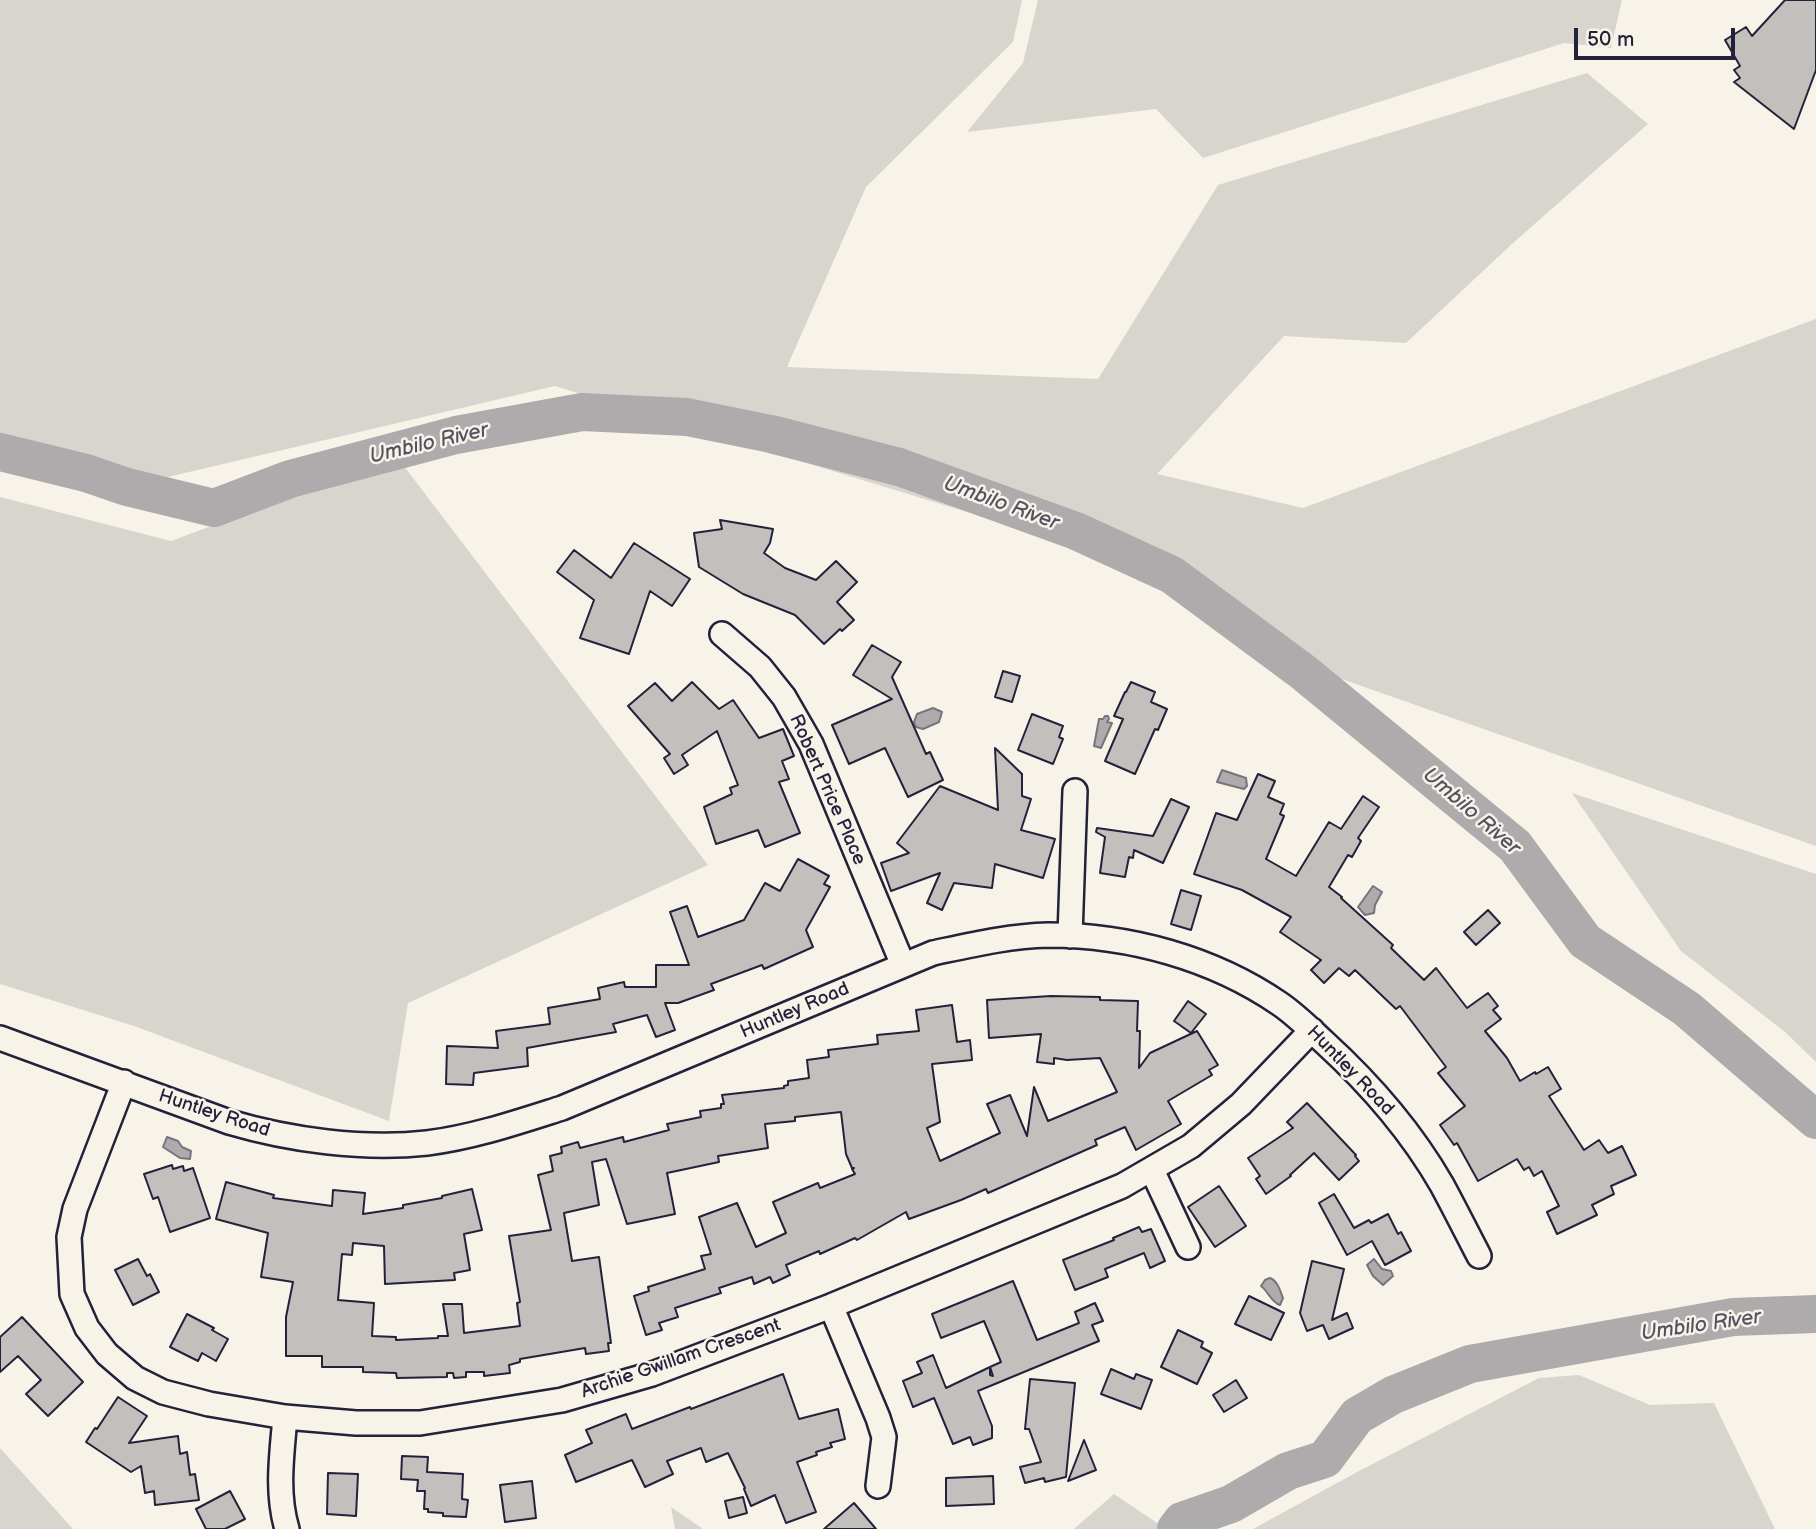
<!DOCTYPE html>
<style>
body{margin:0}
#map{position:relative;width:1816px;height:1529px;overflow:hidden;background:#f7f3e8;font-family:"Balsamiq Sans",sans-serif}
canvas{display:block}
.scale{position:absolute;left:1574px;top:28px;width:161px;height:32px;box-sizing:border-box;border:4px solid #22223b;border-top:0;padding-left:9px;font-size:21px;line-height:24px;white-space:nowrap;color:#22223b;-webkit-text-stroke:5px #f7f3e8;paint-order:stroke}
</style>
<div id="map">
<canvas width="1816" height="1529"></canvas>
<div class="scale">50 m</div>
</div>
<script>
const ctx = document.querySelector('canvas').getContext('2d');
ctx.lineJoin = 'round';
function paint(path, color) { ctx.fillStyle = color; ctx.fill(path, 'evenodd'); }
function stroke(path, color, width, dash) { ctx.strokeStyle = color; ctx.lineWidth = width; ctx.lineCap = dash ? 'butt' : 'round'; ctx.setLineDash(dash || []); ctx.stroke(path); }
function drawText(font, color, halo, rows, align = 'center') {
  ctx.font = font + ' "Balsamiq Sans",sans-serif'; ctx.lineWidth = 5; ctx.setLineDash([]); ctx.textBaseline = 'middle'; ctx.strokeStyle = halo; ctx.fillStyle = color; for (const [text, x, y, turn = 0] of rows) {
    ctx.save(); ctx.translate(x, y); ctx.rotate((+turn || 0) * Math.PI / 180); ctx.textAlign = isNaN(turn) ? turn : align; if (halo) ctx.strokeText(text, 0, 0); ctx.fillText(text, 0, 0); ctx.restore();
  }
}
paint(new Path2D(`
 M0,0H1022L1013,42L866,187L787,367L1098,379L1218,185L1587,73L1648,124L1513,243L1406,343L1284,336L1157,474L1303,508L1816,319V846L1302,665L1127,561L555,386L155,480L0,439Z
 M1038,0H1622L1611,48L1564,43L1203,158L1156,109L967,132L1023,63Z
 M397,457L708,865L408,1003L389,1121L134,1026L0,984V497L171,541Z
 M1572,793L1816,874V1062L1785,1032L1681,951Z
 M1579,1375L1650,1405L1714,1403L1775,1529H1253L1359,1471L1539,1378Z
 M0,1448L73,1529H0Z
 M1114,1494L1166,1529H1074Z
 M671,1507L703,1529H675Z`), '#d8d5cf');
const water = new Path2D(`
 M933,708L942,712L939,722L923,729L916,727L914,722L917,714Z
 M1105,716H1108L1109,719L1107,722L1112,723L1101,748L1094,746L1099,719H1103Z
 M1222,770L1246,778L1247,786L1244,789L1217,782Z
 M1373,886L1382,892L1375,905L1374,913L1365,915L1358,907Z
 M167,1137L178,1141L182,1147L191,1151L190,1159L180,1158L163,1147Z
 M1374,1259L1382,1269L1391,1271L1393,1276L1383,1285L1373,1276L1367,1265Z
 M1270,1278C1278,1281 1280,1291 1283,1298L1280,1305C1271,1302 1268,1291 1261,1286L1265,1280Z`);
paint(water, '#aeabad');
stroke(water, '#76747f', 2);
stroke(new Path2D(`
 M0,452L86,473L127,487L214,508L290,479L456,435L582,412L687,417L771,434L899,467L1076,531L1172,575L1303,672L1515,846L1585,941L1687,1009L1816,1120
 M1176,1529L1182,1521L1231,1504L1288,1471L1325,1459L1357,1416L1393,1395L1470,1364L1733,1317L1816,1314`), '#aeabad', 38);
const building = new Path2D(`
 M1785,0H1816V70L1794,129L1734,82L1740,78L1734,70L1740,66L1725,40L1746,27L1752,36Z
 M720,520L773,529L770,543L764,553L785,568L816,580L836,561L857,582L837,602L854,620L842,631L840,629L824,644L795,615L743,594L699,567L694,533L722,529Z
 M634,543L690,579L672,606L650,591L629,654L580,638L594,600L557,572L574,550L611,578Z
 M872,645L901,662L892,677L926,754L930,752L943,780L908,797L885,748L849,764L832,725L892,699L853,675Z
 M1003,671L1020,676L1012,702L995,697Z
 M692,682L719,709L733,700L759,738L783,729L794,756L782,761L789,779L779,782L800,833L765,847L758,830L716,844L704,807L732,794L730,788L738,785L717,731L682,755L688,765L674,774L664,758L670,754L628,706L655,683L672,701Z
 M1131,682L1155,692L1151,702L1167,709L1158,730L1155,729L1135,774L1105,761L1123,719L1114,716L1125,692H1126Z
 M1032,714L1063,726L1059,737L1063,739L1053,764L1018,750Z
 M995,748L1022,774V796L1031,799L1021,830L1055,839L1043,878L995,864L992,888L954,883L942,910L927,903L940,873L891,891L881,863L909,853L897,843L940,786L998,810Z
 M1258,774L1275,781L1268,797L1284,804L1280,814L1284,816L1266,859L1296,876L1329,822L1341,829L1363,796L1379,807L1358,838L1361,841L1352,857L1348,855L1329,887L1342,897L1341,898L1393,945L1391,948L1424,980L1436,968L1467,1008L1488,993L1498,1006L1493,1010L1501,1019L1485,1031L1507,1058L1520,1081L1535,1072L1536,1074L1548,1067L1561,1089L1549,1096L1584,1150L1599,1140L1608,1153L1622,1146L1636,1175L1611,1186L1614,1194L1592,1205L1597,1215L1557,1234L1547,1212L1559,1206L1542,1171L1534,1176L1529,1167L1524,1170L1517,1159L1478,1181L1457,1143L1454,1145L1440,1125L1465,1106L1438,1073L1446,1067L1400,1006L1396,1009L1355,970L1349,976L1339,968L1324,983L1311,970L1321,960L1280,932L1291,917L1242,890L1194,874L1216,813L1237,820Z
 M1171,799L1189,807L1163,863L1134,850L1133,858L1129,857L1125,877L1100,873L1105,837L1096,832L1097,828L1153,836Z
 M798,859L829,876L824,884L830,887L806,930L813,947L764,969L762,965L711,984L714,990L678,1003H665L675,1030L656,1037L647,1015L613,1024L616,1032L527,1048L528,1066L474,1073L473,1085L446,1084L447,1046L498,1048L496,1031L550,1024L548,1008L600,999L598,988L624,982L625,987H656V965H689L670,912L687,906L698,937L744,920L765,883L780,891Z
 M1181,890L1201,896L1191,930L1171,924Z
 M1488,910L1500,923L1476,945L1464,932Z
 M1051,996L1100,997V1000L1138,1001L1137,1031H1140L1139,1068L1150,1053L1197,1031L1218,1065L1209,1070L1212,1075L1168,1101L1181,1124L1136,1150L1125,1127L1095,1140L1097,1145L988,1193L986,1189L961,1200L909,1219L906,1212L857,1240L855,1238L820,1254L819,1251L786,1265L790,1275L773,1283L770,1277L754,1284L752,1277L719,1288L721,1293L675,1308L678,1317L659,1323L662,1330L646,1335L634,1296L649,1291L648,1287L705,1269L701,1256L711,1254L699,1217L737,1203L756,1247L786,1233L773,1202L818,1183L820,1188L855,1174L852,1169L854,1168H852L846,1154L841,1112L795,1117V1121L765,1124L768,1148L718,1156L719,1162L667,1173L675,1214L627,1224L606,1159L592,1162L599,1205L564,1213L572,1261L599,1257L611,1343H608L609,1351L586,1354L585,1348L520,1359V1362L509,1365L510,1373L484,1376V1372H466V1377L454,1378L453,1373H447V1377L397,1378L396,1373L363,1372V1367H322V1356H286V1317L293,1282L261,1277L268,1233L216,1219L226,1182L274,1195L273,1198L332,1206L333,1190L365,1193L363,1214L403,1208V1205L442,1198V1196L472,1189L482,1230L464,1234L470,1270L454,1273L455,1280L385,1284L384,1246L353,1243L352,1255L342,1254L338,1300L374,1303L372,1336L396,1337V1340L438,1338V1336H448L443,1304H462L464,1333L520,1326L517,1303L520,1302L509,1236L551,1230L538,1175L553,1171L550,1156L562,1153L561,1147L578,1142L580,1148L623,1137L624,1142L669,1130L667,1124L701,1117L700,1111L721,1108V1104H724L722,1095L784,1088V1086L788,1085V1081L809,1078L807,1060L829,1057L828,1050L878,1044L877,1035L919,1031L916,1010L952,1005L957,1042L970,1040L972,1060L932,1064L940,1122L927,1128L940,1161L1000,1133L987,1104L1010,1095L1027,1136L1034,1087L1048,1121L1117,1092L1100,1058L1067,1060L1054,1058V1064L1037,1062L1041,1034L989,1038L987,1000Z
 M1188,1001L1206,1014L1191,1033L1174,1021Z
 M1307,1103L1356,1155L1355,1156L1359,1161L1339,1180L1314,1153L1290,1175L1291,1176L1266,1194L1256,1179L1260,1176L1248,1158L1293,1128L1287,1122Z
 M172,1165L173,1169L183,1166L184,1171L193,1168L210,1218L170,1232L158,1197L153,1199L144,1174Z
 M1219,1186L1246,1226L1215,1247L1188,1207Z
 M1334,1194L1354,1228L1369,1220L1371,1223L1388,1214L1398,1234L1401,1232L1411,1251L1385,1265L1372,1241L1347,1255L1319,1203Z
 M1139,1227L1142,1232L1151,1229L1165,1261L1150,1268L1144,1253L1105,1269L1108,1277L1075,1290L1063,1260L1114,1240L1113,1238Z
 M138,1259L147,1276L150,1274L159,1292L133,1305L115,1270Z
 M1312,1261L1344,1269L1332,1320L1347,1313L1353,1328L1329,1339L1323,1325L1307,1331L1300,1313Z
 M1013,1281L1037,1340L1079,1323L1075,1312L1095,1303L1103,1321L1092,1325L1099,1341L978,1391L992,1426V1438L973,1445L970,1437L953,1444L934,1398L913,1407L903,1381L922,1373L917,1362L933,1355L946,1388L990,1367V1375L993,1376L990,1367L1001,1362L984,1321L941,1338L932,1314Z
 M1249,1296L1284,1313L1271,1340L1235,1324Z
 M187,1314L214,1328L212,1330L228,1339L216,1361L202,1353L198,1361L170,1347Z
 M22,1317L83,1382L48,1416L26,1394L41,1380L18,1356L0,1372V1337Z
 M1178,1330L1203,1342L1201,1347L1212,1353L1197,1384L1161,1367Z
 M1111,1369L1134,1379L1136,1374L1152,1380L1141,1409L1101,1394Z
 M783,1374L799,1419L838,1409L845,1439L830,1443L832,1447L816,1452L817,1455L797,1462L816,1512L786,1523L775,1495L751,1506L744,1489L745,1488L728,1453L706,1462L701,1448L667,1461L673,1474L645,1487L632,1460L576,1482L565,1455L592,1443L586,1430L626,1414L632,1429L690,1407L691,1409Z
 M1030,1379L1075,1383L1066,1477L1045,1482L1044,1478L1025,1483L1020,1467L1041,1462L1029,1429H1025Z
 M1236,1380L1247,1398L1224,1412L1213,1395Z
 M118,1397L147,1416L129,1443L178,1436L180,1454L187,1452L190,1475L195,1474L199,1500L155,1505L154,1491L145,1493L141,1466L131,1472L86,1442L95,1428L97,1429Z
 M1084,1440L1096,1470L1068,1481Z
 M402,1456L428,1457L427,1472L463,1474L462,1499L468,1500L466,1517L443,1516V1513L428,1512V1509H424L425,1491H417L418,1480L401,1479Z
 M328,1473L358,1474L356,1516L327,1514Z
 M993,1476L994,1504L946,1506V1478Z
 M532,1481L536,1518L505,1522L500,1485Z
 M230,1491L245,1519L225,1529H206L196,1509Z
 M743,1497L747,1513L729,1518L725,1501Z
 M854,1503L876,1529H824Z`);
paint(building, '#c2bfbd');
stroke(building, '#22223b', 2);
const minor = new Path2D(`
 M722,634L760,667L784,697L811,744L903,965
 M1070,936L1075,791
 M0,1038L229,1122C290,1140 363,1150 427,1143C474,1137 518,1122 562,1108L933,953C971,945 1009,936 1048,935C1129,935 1213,958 1280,1004C1296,1015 1310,1029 1324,1042C1370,1084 1411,1131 1442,1185C1455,1209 1467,1233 1479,1256
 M124,1082L75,1209L69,1237L72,1294L87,1328L107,1354L135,1378L163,1392L209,1404L285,1417L356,1423H420L562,1400L652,1374L831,1306L1122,1186L1191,1146L1241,1104L1312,1030
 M1152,1170L1188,1247
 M831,1306L878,1418L884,1437L878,1486
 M285,1417C282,1454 276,1492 287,1529`);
stroke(minor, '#22223b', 28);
stroke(minor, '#f7f3e8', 23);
drawText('19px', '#22223b', '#f7f3e8', [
 ["Robert Price Place",827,790,66],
 ["Huntley Road",795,1011,-23],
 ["Huntley Road",1350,1071,46],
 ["Huntley Road",214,1114,18],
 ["Archie Gwillam Crescent",681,1359,-19]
]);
drawText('italic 21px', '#535263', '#f7f3e8', [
 ["Umbilo River",429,444,-13],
 ["Umbilo River",1001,504,20],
 ["Umbilo River",1471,812,41],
 ["Umbilo River",1701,1326,-8]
]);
</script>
